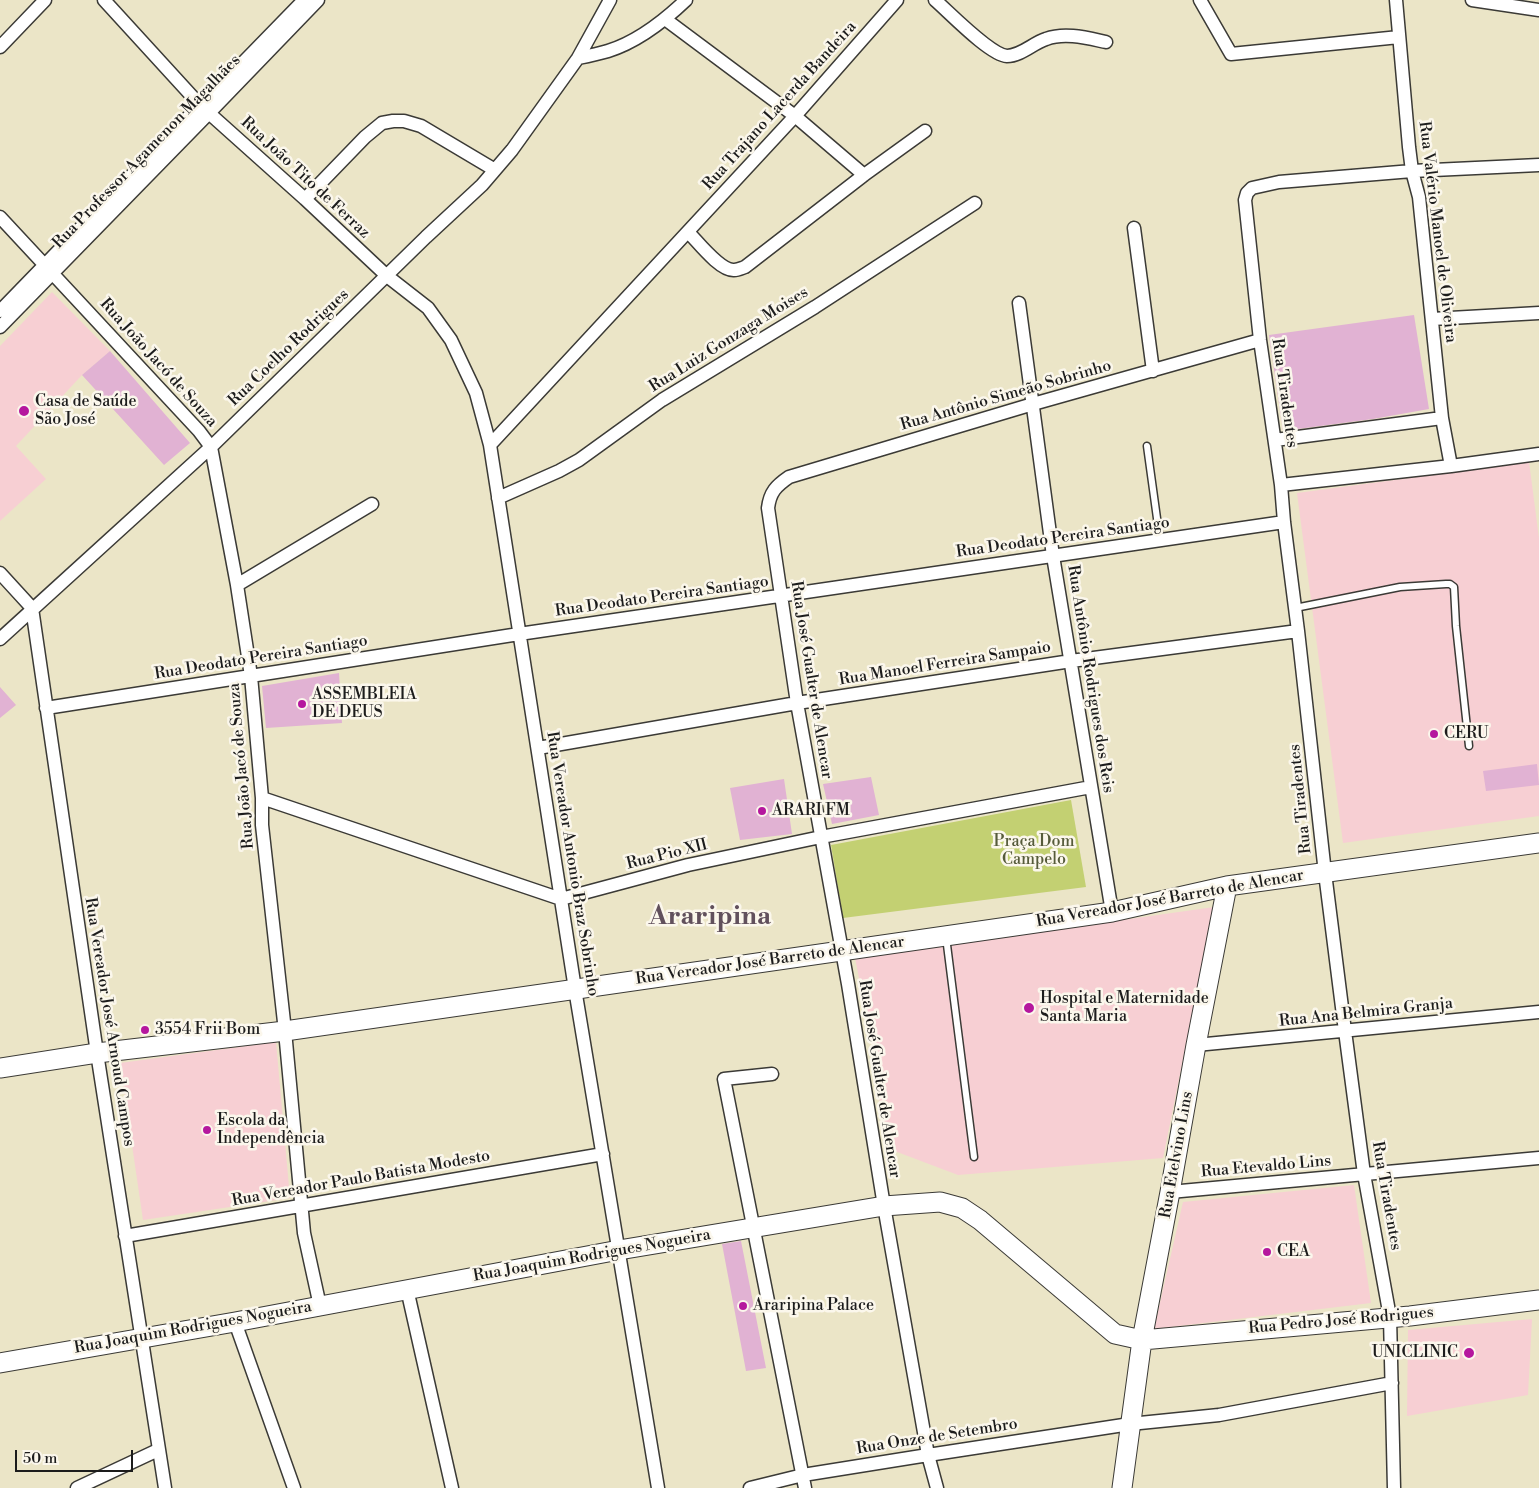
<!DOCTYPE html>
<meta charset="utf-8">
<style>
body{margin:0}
#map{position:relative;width:1539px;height:1488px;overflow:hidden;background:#ebe5c7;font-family:"Libre Bodoni",serif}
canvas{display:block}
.scale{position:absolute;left:15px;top:1450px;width:118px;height:22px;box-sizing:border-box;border:2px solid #1c1c1c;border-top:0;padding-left:6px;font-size:15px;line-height:18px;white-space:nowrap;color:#1c1c1c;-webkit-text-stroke:4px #fbf7ec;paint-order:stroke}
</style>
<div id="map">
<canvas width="1539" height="1488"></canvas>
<div class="scale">50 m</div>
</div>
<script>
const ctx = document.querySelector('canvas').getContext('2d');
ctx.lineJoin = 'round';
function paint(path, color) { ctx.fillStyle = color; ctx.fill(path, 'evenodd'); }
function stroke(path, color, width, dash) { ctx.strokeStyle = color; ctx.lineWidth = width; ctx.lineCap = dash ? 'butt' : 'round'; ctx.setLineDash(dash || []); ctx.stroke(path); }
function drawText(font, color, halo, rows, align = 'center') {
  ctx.font = font + ' "Libre Bodoni",serif'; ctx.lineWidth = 5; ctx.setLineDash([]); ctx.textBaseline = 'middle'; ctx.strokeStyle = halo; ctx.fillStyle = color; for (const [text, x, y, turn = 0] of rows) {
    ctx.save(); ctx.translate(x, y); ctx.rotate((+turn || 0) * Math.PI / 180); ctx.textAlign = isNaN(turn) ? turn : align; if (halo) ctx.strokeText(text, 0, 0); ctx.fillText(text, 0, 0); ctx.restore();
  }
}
paint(new Path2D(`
 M52,292L110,351L82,375L16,446L46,479L0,521V346Z
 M1529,462L1539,538V816L1343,843L1297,493Z
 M1214,907L1163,1158L958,1175L884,1147L875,1058L855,958Z
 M276,1042L290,1198L143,1220L120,1063Z
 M1354,1185L1371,1303L1154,1329L1183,1202Z
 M1532,1319L1528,1395L1407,1416L1408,1330Z`), '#f7cfd3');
paint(new Path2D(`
 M1071,800L1086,887L843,918L831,845Z`), '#c3d072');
paint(new Path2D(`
 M1414,315L1429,409L1373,419L1283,431L1269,335Z
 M110,351L190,443L164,465L82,375Z
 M339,673L342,723L266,728L262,686Z
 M0,687L16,705L0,718Z
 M1537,764L1539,785L1486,791L1483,771Z
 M871,777L879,815L832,824L823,784Z
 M784,779L792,834L740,840L730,788Z
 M741,1241L766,1368L746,1371L722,1244Z`), '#e1b2d3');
const lane = new Path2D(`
 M1147,446L1160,540
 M1295,608L1400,587L1446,584H1450L1454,587L1456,626L1469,746
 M946,937L974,1157`);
const street = new Path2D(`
 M104,0L200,105L305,199L387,276L428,308L451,340L476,393L490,445L575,989L658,1488
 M935,0C950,13 990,55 1007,56C1021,56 1033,43 1046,39C1065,32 1087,38 1106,42
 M1200,0L1231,54L1399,37
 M1396,0L1409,147L1412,171L1419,197L1442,418L1451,466
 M1472,0L1539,10
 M665,19L795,116L864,175
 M0,47L45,0
 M578,58C588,56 598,54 608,51C637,42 664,21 686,0
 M305,199L365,137L382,123L393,121H404L421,126L495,170
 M0,217L199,431L211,447L237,585L251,676L262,798V825L285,1031L304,1233L320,1306
 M1134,228L1153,371
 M688,232C698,242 720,271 734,270C738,270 742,268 745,267L864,175L925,131
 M1019,303L1053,556L1112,912
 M0,311L200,105L231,75L304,0
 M1432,319L1539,313
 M0,327L209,113L318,0
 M1275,440L1442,418
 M490,445L795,116L897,0
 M1281,485L1451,466L1539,454
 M498,498L559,471L579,460L662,400L815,307L975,203
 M0,573L32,608L97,1053L165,1488
 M237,585L372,504
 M0,639L211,447L426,237L482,185L512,150L578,58L610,0
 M46,708L519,634L1284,522
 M538,748L797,703L1071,661L1298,631
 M262,798L561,899L688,865L821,837L1091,787
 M1196,1045L1539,1012
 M772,1074L724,1079L805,1488
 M1170,1192L1539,1158
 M125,1236L603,1154
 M407,1289L452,1488
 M235,1322L294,1488
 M77,1488L158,1450
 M750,1488L803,1475L928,1455L1130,1424L1219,1415L1392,1383
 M937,1488L928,1455L884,1206L848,984L797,703L768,508C770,492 776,486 789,477L1033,404L1260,340
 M1394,1488L1390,1317L1364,1174L1345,1031L1325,873L1298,631L1284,522L1281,485L1260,340L1245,200L1247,193L1252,188L1279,182L1412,171L1539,165`);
const secondary = new Path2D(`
 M0,1068L97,1053L285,1031L1112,912L1227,886L1539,843
 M0,1363L235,1322L619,1250L884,1206L940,1202L962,1208L980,1220L1115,1334L1142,1340L1410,1316L1539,1300
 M1122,1488L1142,1340L1170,1192L1196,1045L1227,886`);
stroke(lane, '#3b3a36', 9);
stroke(street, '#3b3a36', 15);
stroke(secondary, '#3b3a36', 21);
stroke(lane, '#fff', 6);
stroke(street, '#fff', 12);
stroke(secondary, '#fff', 19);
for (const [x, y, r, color] of [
 [24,411,6,"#b5179e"],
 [302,704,5,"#b5179e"],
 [1434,734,5,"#b5179e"],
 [762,811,5,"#b5179e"],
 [1029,1008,6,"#b5179e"],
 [145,1030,5,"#b5179e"],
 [207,1130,5,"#b5179e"],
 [1267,1252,5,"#b5179e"],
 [743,1306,5,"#b5179e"],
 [1469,1353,6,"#b5179e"]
]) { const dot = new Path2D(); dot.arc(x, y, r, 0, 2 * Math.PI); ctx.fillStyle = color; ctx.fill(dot); stroke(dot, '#fbf7ec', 2); }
drawText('16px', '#1c1c1c', '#fbf7ec', [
 ["Rua Trajano Lacerda Bandeira",780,106,-48],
 ["Rua Professor Agamenon Magalhães",147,152,-46],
 ["Rua João Tito de Ferraz",305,178,43],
 ["Rua Valério Manoel de Oliveira",1437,232,83],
 ["Rua Luiz Gonzaga Moises",729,340,-32],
 ["Rua Coelho Rodrigues",289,348,-44],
 ["Rua João Jacó de Souza",158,363,48],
 ["Rua Tiradentes",1284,393,82],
 ["Rua Antônio Simeão Sobrinho",1006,396,-16],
 ["Rua Deodato Pereira Santiago",1063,538,-8],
 ["Rua Deodato Pereira Santiago",662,597,-8],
 ["Rua Deodato Pereira Santiago",261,658,-9],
 ["Rua Manoel Ferreira Sampaio",945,664,-9],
 ["Rua Antônio Rodrigues dos Reis",1090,679,81],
 ["Rua José Gualter de Alencar",811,680,81],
 ["Rua João Jacó de Souza",242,766,-95],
 ["Rua Tiradentes",1301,799,-96],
 ["Rua Pio XII",667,855,-14],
 ["Rua Vereador Antonio Braz Sobrinho",572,864,81],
 ["Rua Vereador José Barreto de Alencar",1170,899,-10],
 ["Rua Vereador José Barreto de Alencar",770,961,-8],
 ["Rua Ana Belmira Granja",1366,1013,-6],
 ["Rua Vereador José Arnoud Campos",109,1022,81],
 ["Rua José Gualter de Alencar",879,1079,81],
 ["Rua Etelvino Lins",1177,1155,-80],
 ["Rua Etevaldo Lins",1266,1167,-5],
 ["Rua Vereador Paulo Batista Modesto",361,1179,-10],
 ["Rua Tiradentes",1386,1196,80],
 ["Rua Joaquim Rodrigues Nogueira",592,1256,-10],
 ["Rua Pedro José Rodrigues",1341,1321,-5],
 ["Rua Joaquim Rodrigues Nogueira",193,1328,-10],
 ["Rua Onze de Setembro",937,1437,-9]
]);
drawText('16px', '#1c1c1c', '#fbf7ec', [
 ["Casa de Saúde",35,402],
 ["São José",35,420],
 ["ASSEMBLEIA",312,695],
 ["DE DEUS",312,713],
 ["CERU",1444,734],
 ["ARARI FM",772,811],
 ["Hospital e Maternidade",1040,999],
 ["Santa Maria",1040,1017],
 ["3554 Frii Bom",155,1030],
 ["Escola da",217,1121],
 ["Independência",217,1139],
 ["CEA",1277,1252],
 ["Araripina Palace",753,1306],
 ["UNICLINIC",1458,1353,"right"]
], 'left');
drawText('16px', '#565b3a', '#fbf7ec', [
 ["Praça Dom",1034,842],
 ["Campelo",1034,860]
]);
drawText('bold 26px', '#61505c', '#fbf7ec', [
 ["Araripina",710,918]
]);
</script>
